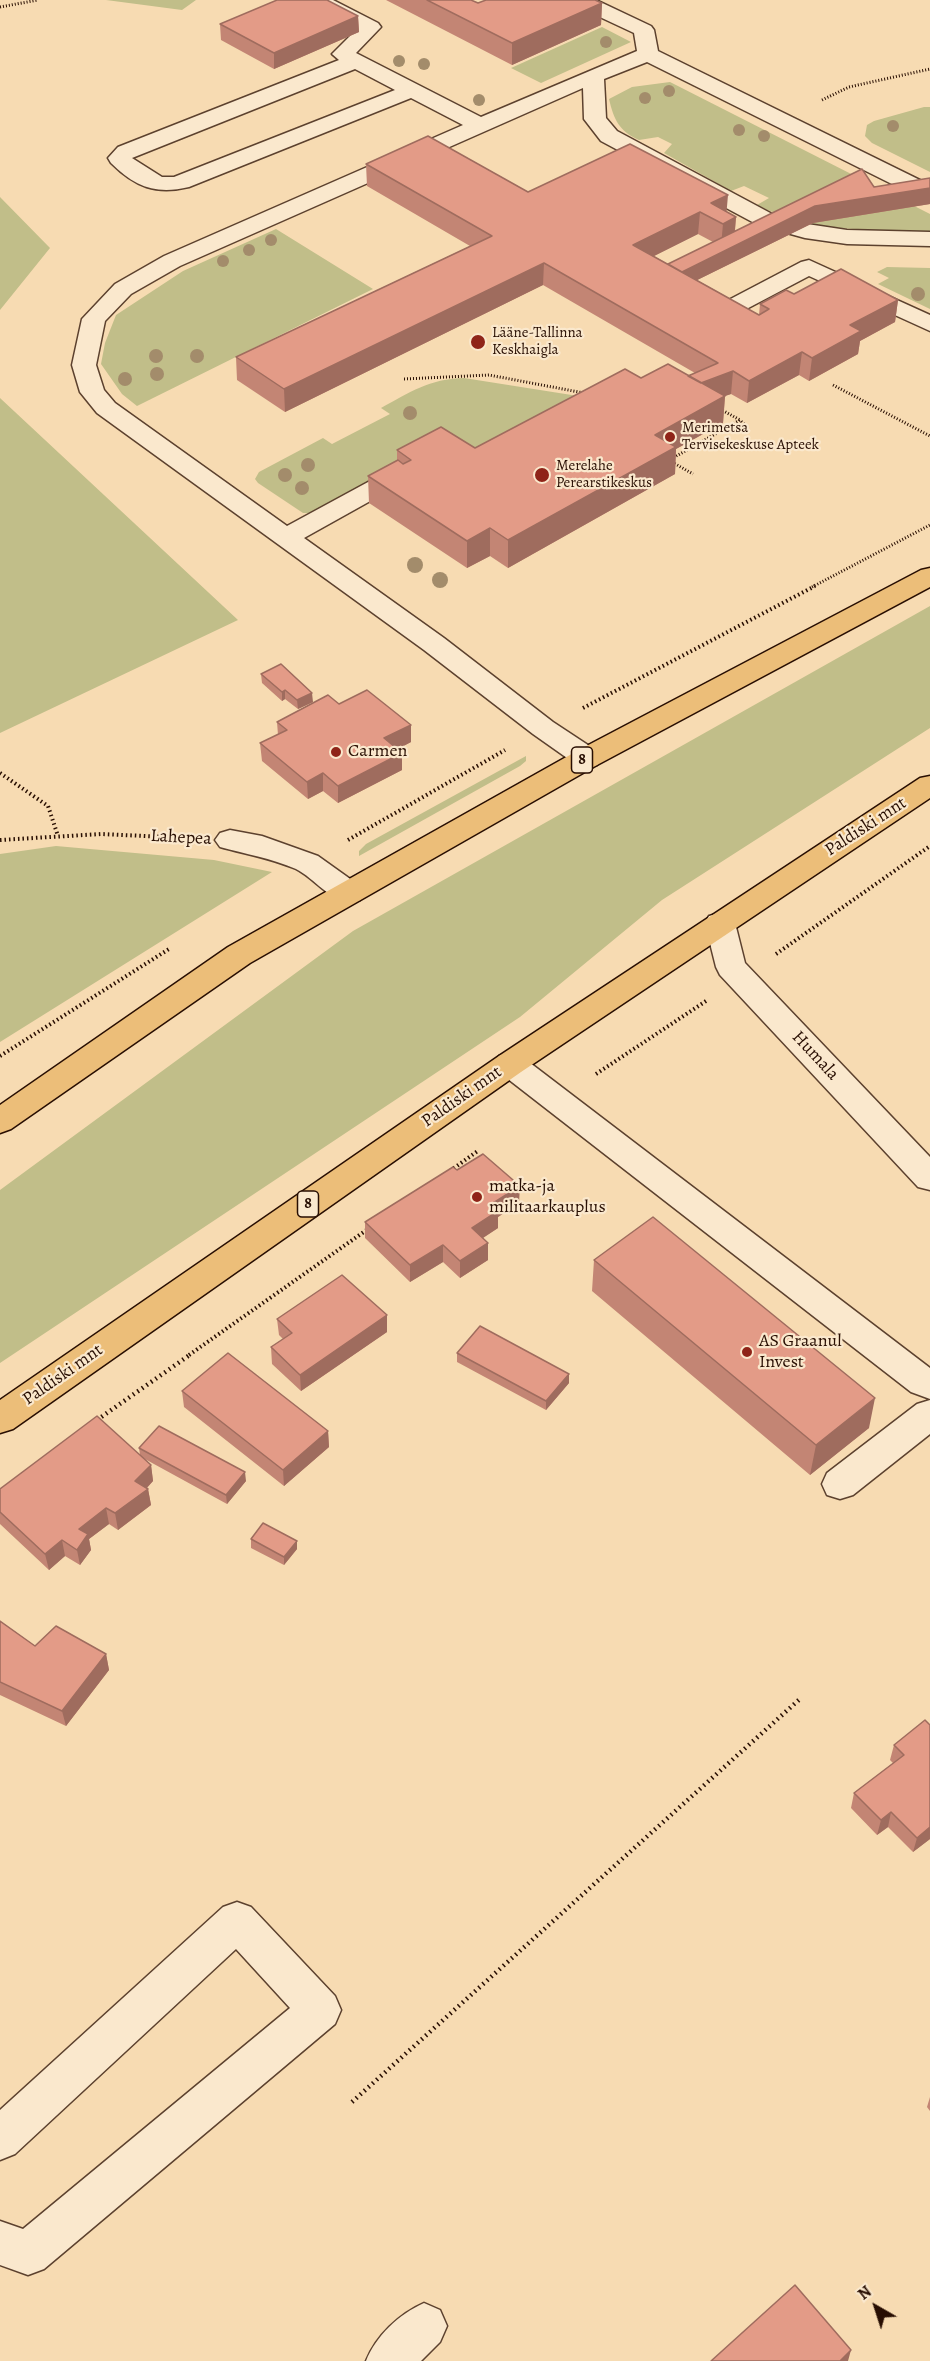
<!DOCTYPE html>
<meta charset="utf-8">
<style>
body{margin:0}
#map{position:relative;width:930px;height:2361px;overflow:hidden;background:#f7dbb2;font-family:Alegreya,serif}
canvas{display:block}
.north{position:absolute;left:846px;top:2277px;width:60px;height:60px;-webkit-text-stroke:4px #fae8cd;paint-order:stroke;rotate:321deg;font-size:16px;font-weight:700;line-height:24px;text-align:center;color:#280e02}
.north::after{content:'';display:block;margin:auto;width:21px;height:27px;background:#280e02;clip-path:polygon(50% 0,100% 100%,50% 72%,0 100%)}
</style>
<div id="map">
<canvas width="930" height="2361"></canvas>
<div class="north">N</div>
</div>
<script>
const ctx = document.querySelector('canvas').getContext('2d');
ctx.lineJoin = 'round';
function paint(path, color) { ctx.fillStyle = color; ctx.fill(path, 'evenodd'); }
function stroke(path, color, width, dash) { ctx.strokeStyle = color; ctx.lineWidth = width; ctx.lineCap = dash ? 'butt' : 'round'; ctx.setLineDash(dash || []); ctx.stroke(path); }
function drawText(font, color, halo, rows, align = 'center') {
  ctx.font = font + ' Alegreya,serif'; ctx.lineWidth = 4.5; ctx.setLineDash([]); ctx.textBaseline = 'middle'; ctx.strokeStyle = halo; ctx.fillStyle = color; for (const [text, x, y, turn = 0] of rows) {
    ctx.save(); ctx.translate(x, y); ctx.rotate((+turn || 0) * Math.PI / 180); ctx.textAlign = isNaN(turn) ? turn : align; if (halo) ctx.strokeText(text, 0, 0); ctx.fillText(text, 0, 0); ctx.restore();
  }
}
paint(new Path2D(`
 M106,0H196L182,10Z
 M602,27L631,42L541,83L511,68Z
 M670,82L930,214V232C872,230 809,232 757,205L769,198L744,186L731,191L664,153L672,144L658,137L639,140C619,131 614,120 609,99L632,87Z
 M924,107H930V172L872,143L865,136L867,125L874,121Z
 M0,197L50,248L0,310Z
 M276,229L373,289L137,406L122,394L101,364L105,343L116,315L183,271Z
 M887,267L930,268V309L878,284L889,278L877,272Z
 M464,378L578,396L672,387L313,513H303L258,483L255,479L259,472L323,438L332,444L390,414L381,408C410,392 429,379 464,378Z
 M0,398L238,620L0,733Z
 M930,606V728L662,900L520,1017L0,1363V1190L353,931Z
 M526,756V761L520,766L359,856V851L366,844Z
 M56,846L214,860L272,872L0,1042V854Z`), '#c1be89');
const minor = new Path2D(`
 M307,0H333L378,23L381,27L356,53L481,117L637,51L634,33L572,4L569,0H596L651,26L654,30L658,51L930,185V201L922,199L647,62L604,79L606,118L617,131L774,215L807,224L847,230L930,232V246L847,244L805,238L758,225L601,141L584,119L583,88L180,266L131,294L105,321L96,365L104,390L115,403L287,526L381,475L390,472L399,475L403,480L399,485L304,538L444,638L553,722L597,751L601,758L597,765L587,767L577,765L533,734L424,650L97,413L80,392L72,365L82,319L115,284L164,256L463,125L411,98L189,187C156,195 135,187 111,163L108,158L118,147L339,60L332,54L358,28L310,4ZM355,69L395,90L174,177H162L132,158Z
 M809,260L930,315V331L809,276L735,315L727,317L719,315L715,310L719,305L801,262Z
 M230,830L262,836L318,856L360,886L364,893L360,900C333,908 318,880 296,869C271,858 245,854 220,847L215,840L220,833Z
 M720,913L731,916L735,923L745,963L930,1157V1190L918,1187L720,975L716,967L705,923L709,916Z
 M510,1052L521,1056L930,1368V1399L911,1392L499,1072L494,1064L499,1056Z
 M930,1400V1434L853,1495L840,1499L827,1495L822,1484L827,1473L917,1404Z
 M237,1902L251,1907L335,1996L341,2010L335,2024L44,2269L28,2275L0,2265V2221L23,2229L290,2008L236,1949L15,2154L0,2160V2110L223,1907Z
 M424,2303L440,2310L447,2326L440,2342L421,2361H366C376,2336 399,2314 424,2303Z`);
const major = new Path2D(`
 M930,568V587L597,765L250,963L11,1129L0,1133V1105L228,947L577,751L921,570Z
 M930,776V798L521,1072L13,1429L0,1433V1400L499,1056L920,778Z`);
stroke(minor, '#5c412e', 3);
stroke(major, '#280e02', 3);
stroke(new Path2D(`
 M0,7L38,0
 M822,100L849,87L930,69
 M404,379L489,375L584,393
 M833,385L930,436
 M720,409L740,420
 M671,459L740,420L745,425
 M672,462L693,474
 M812,587L930,525`), '#280e02', 3, [1, 2]);
stroke(new Path2D(`
 M583,708L815,586
 M0,773L48,806L58,836
 M0,840L101,834L188,838
 M348,840L505,750
 M776,954L930,846
 M0,1056L169,949
 M596,1074L706,1001
 M450,1171L479,1150
 M189,1355L368,1229`), '#280e02', 4, [1.5, 3]);
stroke(new Path2D(`
 M97,1420L191,1354
 M352,2102L801,1698`), '#280e02', 4.5, [1.5, 4]);
paint(minor, '#fae8cd');
paint(major, '#ecbe79');
ctx.fillStyle = '#a38c6b';
for (const [x, y, r] of [
 [606,42,6],
 [399,61,6],
 [424,64,6],
 [669,91,6],
 [645,98,6],
 [479,100,6],
 [893,126,6],
 [739,130,6],
 [764,136,6],
 [271,240,6],
 [249,250,6],
 [223,261,6],
 [918,294,7],
 [156,356,7],
 [197,356,7],
 [157,374,7],
 [125,379,7],
 [410,413,7],
 [308,465,7],
 [285,475,7],
 [302,488,7],
 [415,565,8],
 [440,580,8]
]) { ctx.beginPath(); ctx.arc(x, y, r, 0, 2 * Math.PI); ctx.fill(); }
paint(new Path2D(`
 M386,0H471L478,3H602L601,25L512,65Z
 M358,16L359,32L274,69L221,40L220,24Z
 M366,164L528,192L727,212L736,217L735,231L874,187L930,178V204L813,223L697,280L759,315L760,304L794,294L898,300L895,322L860,341L858,354L809,381L799,375L747,403L731,394L725,396L723,423L676,449L675,474L508,568L490,556L467,568L369,503L368,476L397,460V450L475,448L641,378L688,376L695,373L543,285L285,412L237,380L236,357L470,246L367,186ZM698,234L713,242L668,264L654,256Z
 M261,674L313,702L298,709L285,699L282,701L262,683Z
 M339,704L411,742L397,749L402,770L338,803L323,791L308,799L262,761L260,743L278,735L277,722Z
 M457,1170L519,1203L498,1217V1228L483,1238L488,1260L460,1278L443,1262L410,1282L365,1238V1222Z
 M594,1260L869,1428L810,1475L592,1291Z
 M387,1315V1332L301,1391L272,1364L271,1347L283,1339L279,1335L277,1319Z
 M457,1353L569,1374V1383L546,1410L457,1362Z
 M182,1391L328,1431L329,1447L284,1486L184,1407Z
 M139,1448L246,1481L227,1504L143,1458L151,1465L153,1481L147,1488L148,1489L151,1505L118,1530L109,1524L89,1539L91,1550L80,1565L65,1556L49,1570L0,1524V1489L140,1455Z
 M251,1539L297,1549L284,1565L251,1548Z
 M0,1621L35,1646L106,1654L109,1670L66,1726L0,1695Z
 M930,1725V1839L913,1852L888,1827L877,1835L851,1808L854,1793L893,1763L890,1760L894,1745Z
 M930,2097V2111L927,2107Z`), '#c38574');
paint(new Path2D(`
 M602,3L601,25L512,65V43Z
 M358,16L359,32L274,69V53Z
 M930,188V204L813,223L675,291L676,275L815,206Z
 M728,195L726,218L711,203Z
 M700,212L698,234L632,267L633,245Z
 M736,217L734,239L721,246L723,224Z
 M544,263L543,285L285,412L284,389Z
 M898,300L895,322L860,341L858,354L809,381L812,358L850,325Z
 M802,352L799,375L747,403L749,381Z
 M733,371L731,394L725,396L723,423L676,449L675,474L508,568V540L655,435L697,385Z
 M490,528V556L467,568V541Z
 M285,690V699L282,701V692Z
 M312,693L313,702L298,709L297,700Z
 M411,725V742L385,756L384,738Z
 M402,753V770L338,803V786Z
 M323,773V791L308,799L307,782Z
 M520,1186L519,1203L498,1217V1228L472,1245V1228L490,1205Z
 M488,1243V1260L460,1278V1261Z
 M443,1245V1262L410,1282V1265Z
 M387,1315V1332L301,1391L300,1375Z
 M569,1374V1383L546,1410V1401Z
 M875,1398L869,1428L810,1475L816,1445Z
 M328,1431L329,1447L284,1486L283,1470Z
 M151,1465L153,1481L140,1495L148,1489L151,1505L118,1530L115,1513L135,1481Z
 M245,1472L246,1481L227,1504L226,1495Z
 M106,1508L109,1524L89,1539L91,1550L80,1565L77,1550L79,1529Z
 M62,1540L65,1556L49,1570L45,1554Z
 M297,1541V1549L284,1565V1557Z
 M106,1654L109,1670L66,1726L62,1711Z
 M891,1812L888,1827L877,1835L881,1820Z
 M930,1827V1839L913,1852L917,1838Z
 M851,2350L848,2361H840Z`), '#9f6c5e');
const building = new Path2D(`
 M277,0H327L358,16L274,53L220,24Z
 M427,0H471L478,3L486,0H595L602,3L512,43Z
 M428,136L528,192L630,144L728,195L711,203L736,217L723,224L700,212L633,245L759,315L769,309L760,304L786,290L794,294L841,269L898,300L850,325L861,331L812,358L802,352L749,381L733,371L701,383L688,376L718,363L544,263L284,389L236,357L492,236L366,164Z
 M862,169L874,187L930,178V188L815,206L682,272L668,264Z
 M668,364L725,396L655,435L676,447L508,540L490,528L467,541L368,476L398,460L403,464L411,460L397,450L441,427L475,448L625,369L641,378Z
 M281,664L312,693L297,700L285,690L282,692L261,674Z
 M367,690L411,725L384,738L402,753L338,786L323,773L307,782L260,743L287,730L277,722L328,695L339,704Z
 M483,1154L520,1186L490,1205L498,1211L472,1228L488,1243L460,1261L443,1245L410,1265L365,1222L453,1167L457,1170Z
 M653,1217L875,1398L816,1445L594,1260Z
 M342,1275L387,1315L300,1375L271,1347L292,1333L277,1319Z
 M480,1326L569,1374L546,1401L457,1353Z
 M228,1353L328,1431L283,1470L182,1391Z
 M97,1416L151,1465L135,1481L148,1489L115,1513L106,1508L79,1529L88,1534L77,1550L62,1540L45,1554L0,1512V1489Z
 M159,1426L245,1472L226,1495L139,1448Z
 M263,1523L297,1541L284,1557L251,1539Z
 M0,1621L35,1646L56,1626L106,1654L62,1711L0,1682Z
 M925,1720L930,1725V1827L917,1838L891,1812L881,1820L854,1793L904,1755L894,1745Z
 M795,2285L851,2350L840,2361H711Z`);
paint(building, '#e39b87');
stroke(building, '#9f6c5e', 1.5);
for (const [x, y, r, color] of [
 [478,342,8,"#8f2418"],
 [670,437,6,"#8f2418"],
 [542,475,8,"#8f2418"],
 [336,752,6,"#8f2418"],
 [477,1197,6,"#8f2418"],
 [747,1352,6,"#8f2418"]
]) { const dot = new Path2D(); dot.arc(x, y, r, 0, 2 * Math.PI); ctx.fillStyle = color; ctx.fill(dot); stroke(dot, '#fae8cd', 2); }
drawText('15px', '#280e02', '#fae8cd', [
 ["Lääne-Tallinna",492,333],
 ["Keskhaigla",492,350],
 ["Merimetsa",682,428],
 ["Tervisekeskuse Apteek",682,445],
 ["Merelahe",556,466],
 ["Perearstikeskus",556,483]
], 'left');
for (const [x, y, w] of [
 [582,760,21],
 [308,1204,21]
]) { const box = new Path2D(); box.roundRect(x - w / 2, y - 13, w, 26, 4.5); ctx.fillStyle = '#fae8cd'; ctx.fill(box); stroke(box, '#280e02', 1.5); }
drawText('bold 16px', '#280e02', null, [
 ["8",582,760],
 ["8",308,1204]
]);
drawText('18px', '#280e02', '#fae8cd', [
 ["Carmen",348,752],
 ["matka-ja",489,1187],
 ["militaarkauplus",489,1208],
 ["AS Graanul",759,1342],
 ["Invest",759,1363]
], 'left');
drawText('18px', '#280e02', '#fae8cd', [
 ["Paldiski mnt",866,827,-33],
 ["Lahepea",181,838,3],
 ["Humala",815,1056,47],
 ["Paldiski mnt",462,1097,-35],
 ["Paldiski mnt",63,1375,-35]
]);
</script>
